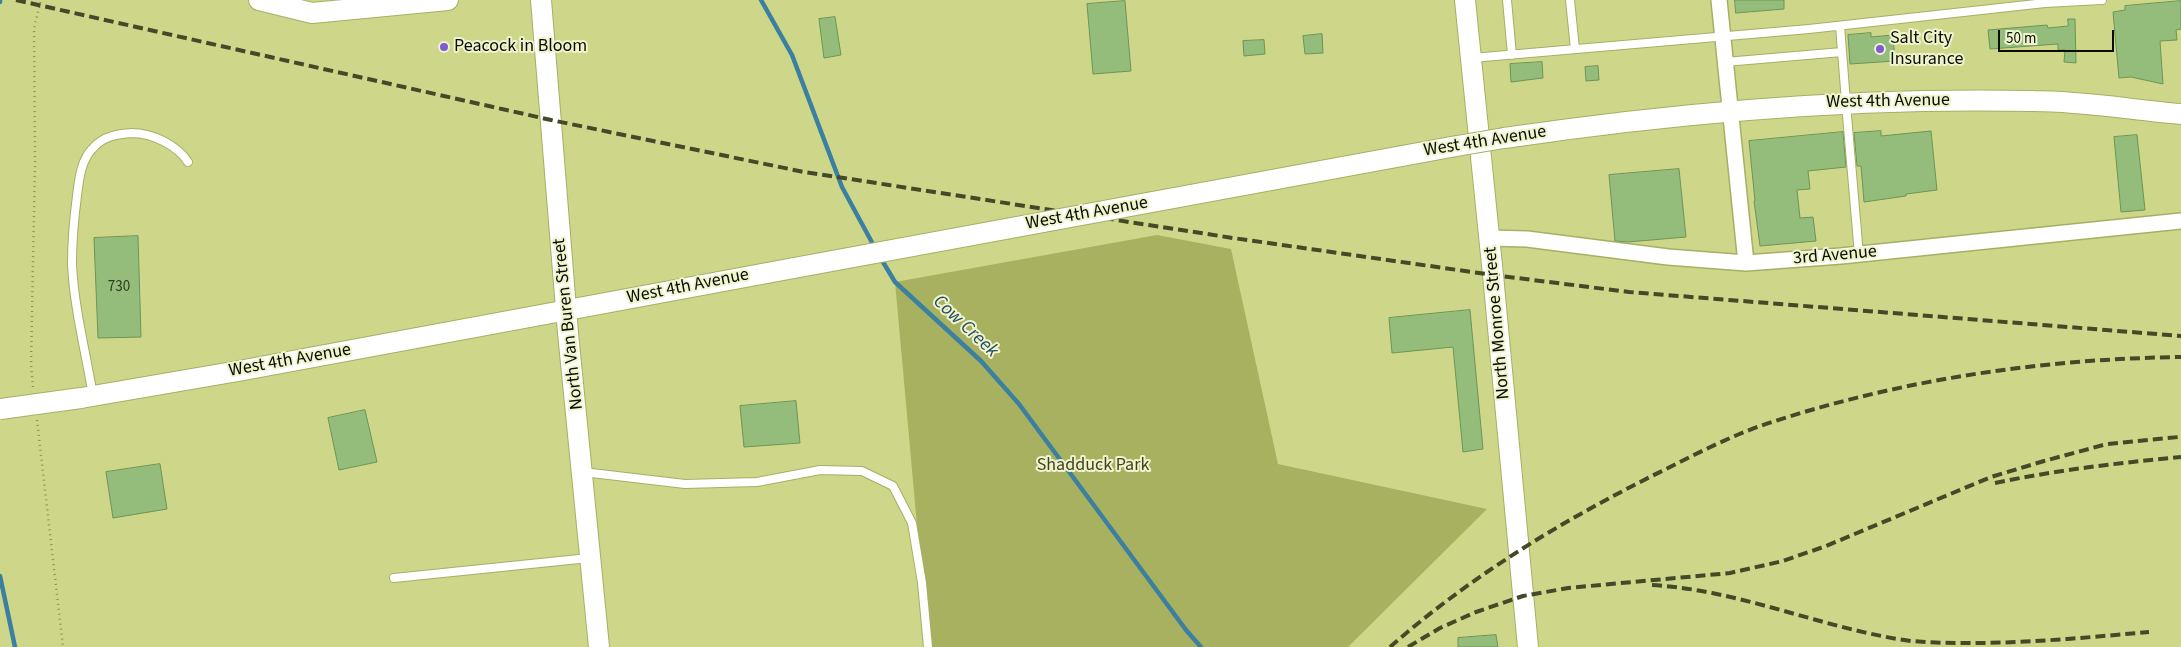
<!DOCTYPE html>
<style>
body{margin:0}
#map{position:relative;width:2181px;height:647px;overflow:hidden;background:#ced789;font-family:"Source Sans 3",sans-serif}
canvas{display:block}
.scale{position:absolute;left:1998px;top:30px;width:116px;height:22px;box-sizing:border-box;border:2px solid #0b0d00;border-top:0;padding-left:6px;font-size:15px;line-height:18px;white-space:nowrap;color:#0b0d00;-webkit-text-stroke:4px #eff4ce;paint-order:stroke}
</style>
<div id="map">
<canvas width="2181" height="647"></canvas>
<div class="scale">50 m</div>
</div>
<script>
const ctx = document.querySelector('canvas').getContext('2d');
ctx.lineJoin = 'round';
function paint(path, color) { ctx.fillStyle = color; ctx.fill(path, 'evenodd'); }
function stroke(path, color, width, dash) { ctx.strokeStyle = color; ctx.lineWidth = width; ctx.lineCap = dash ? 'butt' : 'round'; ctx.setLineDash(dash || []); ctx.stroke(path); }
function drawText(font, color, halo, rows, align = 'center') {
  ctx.font = font + ' "Source Sans 3",sans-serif'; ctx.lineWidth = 4; ctx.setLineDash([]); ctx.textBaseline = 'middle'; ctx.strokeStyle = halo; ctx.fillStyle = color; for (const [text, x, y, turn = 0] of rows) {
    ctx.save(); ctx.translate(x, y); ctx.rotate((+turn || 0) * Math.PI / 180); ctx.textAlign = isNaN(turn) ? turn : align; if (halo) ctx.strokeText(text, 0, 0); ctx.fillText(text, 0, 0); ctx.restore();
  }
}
paint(new Path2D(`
 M1157,235L1231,249L1278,464L1487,509L1348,647H928L895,282Z`), '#a8b160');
stroke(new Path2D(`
 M761,0L792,55L842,187L875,248
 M0,2V0
 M880,257L895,282L981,361L1019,404L1186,630L1201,647
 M0,576L15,647`), '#3b80a0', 4.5);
const building = new Path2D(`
 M1735,0H1784V9L1736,13Z
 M1125,1L1131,71L1093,74L1087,4Z
 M2181,1V29L2176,30L2177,40L2160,41L2163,84L2131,77L2119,78L2113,12L2125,10V6Z
 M835,17L841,55L824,58L819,19Z
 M2068,19H2075L2076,63L2064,62L2065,50H2058V44L1990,49L1988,30L2047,25L2048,28L2068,26Z
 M1871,33V37L1893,35L1895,61L1850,64L1848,35Z
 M1322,34L1323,53L1305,54L1303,36Z
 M1264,40L1265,54L1244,56L1243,41Z
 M1542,62L1543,78L1511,82L1510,64Z
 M1598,66L1599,80L1586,81L1585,67Z
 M1881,131V136L1931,131L1937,190L1906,194V196L1864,202L1861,166H1857L1854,133Z
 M1843,132L1846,167L1808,171L1810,189L1797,190L1800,218L1813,217L1816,241L1760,246L1754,201H1755L1749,141Z
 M2137,135L2145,210L2121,212L2114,137Z
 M1679,169L1686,237L1628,242L1615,241L1609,175Z
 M138,236L141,337L98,338L94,238Z
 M1470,310L1483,449L1463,452L1453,347L1392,353L1389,318Z
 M796,401L800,443L744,447L740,406Z
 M365,410L377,462L339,470L328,418Z
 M160,464L167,509L113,518L106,472Z
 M1496,635L1498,647H1458V638Z`);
paint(building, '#94bc7b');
stroke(building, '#6d9454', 1);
const lane = new Path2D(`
 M1507,0L1512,55
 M1570,0L1575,49
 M1840,26L1846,102
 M1472,58L1809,29L2045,3L2102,0
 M1725,62L1842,52
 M1846,104L1859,255
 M93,396C86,353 74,308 72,264C72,242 74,218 77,196C79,179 81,159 94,147C104,136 118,134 132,133C152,133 177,145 188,162
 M583,472L685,484L757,482L820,470L862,471L893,486L912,523L922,583L928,647
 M394,578L589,558`);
const street = new Path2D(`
 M1719,0L1746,263
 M1490,238L1527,239L1668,257L1746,263L1841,256L2181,221`);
const secondary = new Path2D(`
 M259,0L312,13L448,0
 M541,0L568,333L599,647
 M1465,0L1493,275L1528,647
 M1504,138C1680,112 1856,97 2034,101C2083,101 2133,110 2181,114
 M1402,156L1451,147
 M81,398L244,370L794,268`);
stroke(lane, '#a7af63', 10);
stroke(street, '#a7af63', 18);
stroke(secondary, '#a7af63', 22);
stroke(new Path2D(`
 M33,387L31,364L35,164L34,28L41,0
 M37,420L63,647`), '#8b925a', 2.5, [1, 4]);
stroke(lane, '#fff', 8);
stroke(street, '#fff', 15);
stroke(secondary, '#fff', 20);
stroke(new Path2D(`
 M16,0L551,120L804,172L889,185L1233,238L1493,275L1629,292L2181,336
 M1995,483C2057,470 2118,463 2181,457
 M1652,585C1741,590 1823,629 1911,641C1989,647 2070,639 2149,632
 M1390,647C1472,575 1565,519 1662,471C1698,453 1734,434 1772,422C1904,379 2043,359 2181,357
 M1408,647L1440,628L1476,612L1523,596L1568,588L1730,573L1783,561L1826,546L1991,477L2044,461L2107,444L2179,437`), '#444928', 4, [10, 5]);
const secondaryBridge = new Path2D(`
 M1451,147L1504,138
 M794,268L1402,156
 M0,409L81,398`);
stroke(secondaryBridge, '#a7af63', 22, []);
stroke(secondaryBridge, '#fff', 20);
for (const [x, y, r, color] of [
 [444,47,5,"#7f5ad4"],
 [1880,49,5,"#7f5ad4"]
]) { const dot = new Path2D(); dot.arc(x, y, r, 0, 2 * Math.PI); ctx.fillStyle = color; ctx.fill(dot); stroke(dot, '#eff4ce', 2); }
drawText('15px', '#2d391f', null, [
 ["730",119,288]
]);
drawText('18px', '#0b0d00', '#eff4ce', [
 ["Salt City",1890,39],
 ["Insurance",1890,60],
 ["Peacock in Bloom",454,47]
], 'left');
drawText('18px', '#0b0d00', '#eff4ce', [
 ["West 4th Avenue",1888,102,-1],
 ["West 4th Avenue",1485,142,-9],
 ["West 4th Avenue",1087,214,-10],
 ["3rd Avenue",1835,256,-5],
 ["West 4th Avenue",688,287,-11],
 ["North Monroe Street",1498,323,-95],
 ["North Van Buren Street",569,324,-96],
 ["West 4th Avenue",290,361,-10]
]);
drawText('18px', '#3f421b', '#eff4ce', [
 ["Shadduck Park",1093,466]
]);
drawText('italic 19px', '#214b60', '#eff4ce', [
 ["Cow Creek",965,327,43]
]);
</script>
